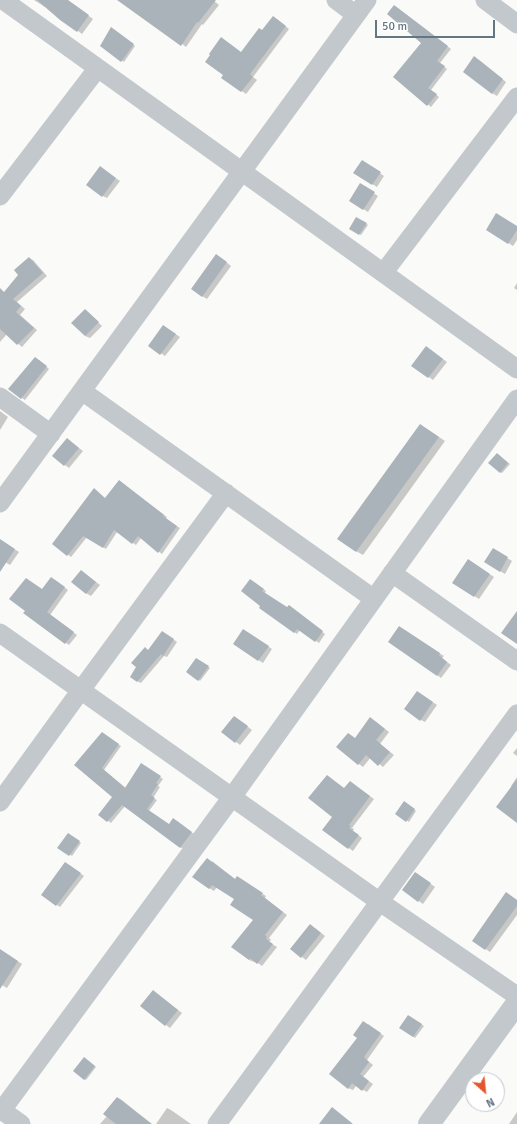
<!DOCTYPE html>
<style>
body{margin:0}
#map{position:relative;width:517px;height:1124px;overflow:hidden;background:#fafaf8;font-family:Signika,sans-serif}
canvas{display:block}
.north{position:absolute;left:465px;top:1072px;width:40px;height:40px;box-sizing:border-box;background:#fff;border:1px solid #c1c8cd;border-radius:50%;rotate:153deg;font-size:11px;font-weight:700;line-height:16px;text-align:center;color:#657683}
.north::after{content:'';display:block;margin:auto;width:14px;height:18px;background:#e4572e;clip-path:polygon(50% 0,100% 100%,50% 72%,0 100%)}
.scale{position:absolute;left:375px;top:20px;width:120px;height:18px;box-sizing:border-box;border:2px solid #657683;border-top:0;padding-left:5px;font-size:12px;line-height:14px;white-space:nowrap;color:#657683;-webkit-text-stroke:3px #fff;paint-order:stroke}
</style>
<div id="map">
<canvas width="517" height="1124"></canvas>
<div class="north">N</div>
<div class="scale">50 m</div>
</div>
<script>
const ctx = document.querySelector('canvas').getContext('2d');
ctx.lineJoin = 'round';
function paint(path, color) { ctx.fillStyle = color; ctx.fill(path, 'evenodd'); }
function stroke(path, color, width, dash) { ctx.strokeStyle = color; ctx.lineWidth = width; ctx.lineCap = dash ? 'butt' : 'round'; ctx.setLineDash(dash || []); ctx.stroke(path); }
paint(new Path2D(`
 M34,0H67L93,19L82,34L46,6L45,7Z
 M127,0H213L219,5L203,25L202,24L186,47Z
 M395,6L451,49L440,63L447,69L431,90L439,97L431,107L394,77L422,43Z
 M277,19L289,29L253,77L257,80L246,94L222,77L242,53L262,31Z
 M113,29L135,46L124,62L101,46Z
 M479,60L506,82L497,96L492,93Z
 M367,164L384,176L377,187L355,173Z
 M104,170L120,181L107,198L103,196Z
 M361,185L378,196L368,212L350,201Z
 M357,218L368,225L361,235L350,228Z
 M517,227V240L513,246L487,229Z
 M29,258L33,260L47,276L17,302L25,309L20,315L37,330L22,347L7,334L0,342V298L19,275Z
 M221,258L231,266L207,299L202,296Z
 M517,283V290L514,288Z
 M85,310L102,326L90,338L85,336Z
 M168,329L180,337L165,356L149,345Z
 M431,350L447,362L433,380L412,365Z
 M39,360L49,369L25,400L22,398Z
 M0,411L8,417L0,430Z
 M427,429L445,441L363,555L356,551Z
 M71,442L83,451L69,468L53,456Z
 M499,455L510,464L502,473L500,472Z
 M122,483L167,517L165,519L180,528L162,554L141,538L136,545L117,532L106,549L87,537L71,557L54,544Z
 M0,542L5,543L19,552L10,565L0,559Z
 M493,549L512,561L505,574L485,562Z
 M473,563L494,577L479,599L454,583Z
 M81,571L100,585L91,596L86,593Z
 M55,580L68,590L50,615L77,635L69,645L25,612L42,590Z
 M254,582L266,591L265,593L288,609L292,608L325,634L319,643L300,630L297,634L294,632L261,605Z
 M403,630L444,656L442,658L451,665L441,678L437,675Z
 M247,632L272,649L263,663L234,644Z
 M166,634L177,642L167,657L164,656L141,683L137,681L149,651Z
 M197,659L210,668L200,681L199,680Z
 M422,695L437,705L425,722L421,720Z
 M239,720L252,730L240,745L223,732Z
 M375,721L389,732L380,744L394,755L383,767L371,757L363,767L359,764L355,739Z
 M105,735L121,746L104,770L126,788L142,765L163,779L158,786L160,787L153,798L157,800L149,811L169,825L177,821L194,834L183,849L125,806L111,823L99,814L114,797L75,765Z
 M517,748V756L513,753Z
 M517,777V822L512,787L511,786Z
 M354,785L374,799L352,828L354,829L353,831L362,838L353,851L323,830L333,817L345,789Z
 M404,803L416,811L409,822L397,813Z
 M68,834L81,843L72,856L59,847Z
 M212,861L236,880H242L266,896L265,898L287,915L269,938L271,940L269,942L277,947L262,966L255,961L254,962L249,960L233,947L254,919L235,898L217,887L214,891L209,888Z
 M69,865L84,876L60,907L57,905Z
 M420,876L435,887L423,904L403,890Z
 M517,901V915L490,952L473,940Z
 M315,928L325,936L306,960L302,957Z
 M0,952L5,953L22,964L7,988L0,984Z
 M153,991L182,1013L170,1028L166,1025Z
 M409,1016L424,1026L415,1038L401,1028Z
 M368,1024L384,1036L367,1060L373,1065L363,1077L373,1084L367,1092L356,1086L353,1090L348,1088Z
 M86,1059L96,1067L86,1080L84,1079Z
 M118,1098L122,1100L151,1124H100L107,1116Z
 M167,1108L171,1110L191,1124H156Z
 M517,1112V1124H509Z`), '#0003');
paint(new Path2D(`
 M37,0H68L89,15L77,32L60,20Z
 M117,0H216L198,23L197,22L181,46Z
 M394,5L448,46L437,61L445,66L428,88L437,94L427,106L393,77L421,43L387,14Z
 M273,16L286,26L250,74L253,77L241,92L221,78L223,75L205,62L210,55L209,54L221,37L241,52L259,28L262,30Z
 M111,27L134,44L121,62L100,46Z
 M474,56L503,79L492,94L463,72Z
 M362,160L381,172L372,185L353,173Z
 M100,166L116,178L102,197L86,185Z
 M360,183L375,192L363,210L349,201Z
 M496,213L517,226V230L508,244L486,230Z
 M356,217L367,223L359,235L349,229Z
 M216,254L227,262L202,297L191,289Z
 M29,257L43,273L13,299L21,306L16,312L34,328L17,345L0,329V288L4,292L18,275L14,270Z
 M85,309L99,322L85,336L71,323Z
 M163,325L176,334L160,355L148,346Z
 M426,346L443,359L428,378L411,366Z
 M35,357L47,366L21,399L8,389Z
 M420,424L439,437L356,552L337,539Z
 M67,438L79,448L64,466L52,456Z
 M497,453L508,463L500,473L488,463Z
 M119,480L164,515L163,516L177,526L158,553L138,536L132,544L114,530L103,548L83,536L67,556L52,544L94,488L105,498Z
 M0,539L15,549L0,572Z
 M493,548L508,557L500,572L484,562Z
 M468,559L490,574L474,597L452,583Z
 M81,570L96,582L86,594L71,582Z
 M51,577L65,587L47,612L74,632L65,644L23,613L25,611L9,599L26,578L42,589Z
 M250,579L264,589L262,591L287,607L289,605L323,631L315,642L297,629L294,633L259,608L260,606L241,591Z
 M517,611V644L501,633Z
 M399,626L440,653L439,655L447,662L437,676L388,642Z
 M243,629L269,646L258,661L233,644Z
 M162,631L174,639L163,656L161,654L137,682L130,677L136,667L131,663L145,647L148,650Z
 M196,658L209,666L198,681L186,672Z
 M417,691L433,702L420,721L404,709Z
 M234,716L248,726L235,743L221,732Z
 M370,717L385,729L376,740L390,752L378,766L366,755L358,765L336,747L348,733L355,738Z
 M102,732L119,744L102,768L125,788L141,763L161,776L156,783L158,784L151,795L155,798L147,809L169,824L173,818L192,832L180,848L122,805L107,822L98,815L112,797L74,765Z
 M327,775L344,788L350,781L370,796L349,825L351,826L349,828L359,835L348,849L322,830L332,817L308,798Z
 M517,779V823L496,807Z
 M404,801L415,809L406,822L395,814Z
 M68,833L80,841L69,856L57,848Z
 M207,858L235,879L237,876L263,893L261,895L283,912L265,935L267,937L266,939L273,944L257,964L250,958L249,960L231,947L253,920L230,905L234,899L212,885L209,889L192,877Z
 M65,862L81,873L56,906L41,895Z
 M415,872L431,883L418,902L402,890Z
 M506,892L517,900V906L485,950L472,941Z
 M310,924L321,933L301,958L290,949Z
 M0,949L18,961L0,989Z
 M153,990L178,1010L165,1026L140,1006Z
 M408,1015L422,1024L413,1037L399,1028Z
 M363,1021L381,1033L364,1057L369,1062L360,1074L369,1081L362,1091L352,1083L348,1089L329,1074L357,1038L353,1035Z
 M84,1057L95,1066L84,1080L73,1071Z
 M117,1097L152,1124H116L103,1114Z
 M332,1107L353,1124H319Z`), '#aab3b9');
stroke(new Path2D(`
 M3,0C173,124 347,245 517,369
 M336,0L356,15
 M485,0L517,24
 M0,196L97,69
 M384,272L517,97
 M82,391L374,599
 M0,397L51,434
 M0,503L367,0
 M392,573L517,661
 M0,633L380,902L517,996
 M0,802L81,690L226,493
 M0,1109L21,1124
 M2,1110L232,797L517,399
 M217,1124L517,714`), '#c3c8cc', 19);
stroke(new Path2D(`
 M429,1124L517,1003`), '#c3c8cc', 22);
</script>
